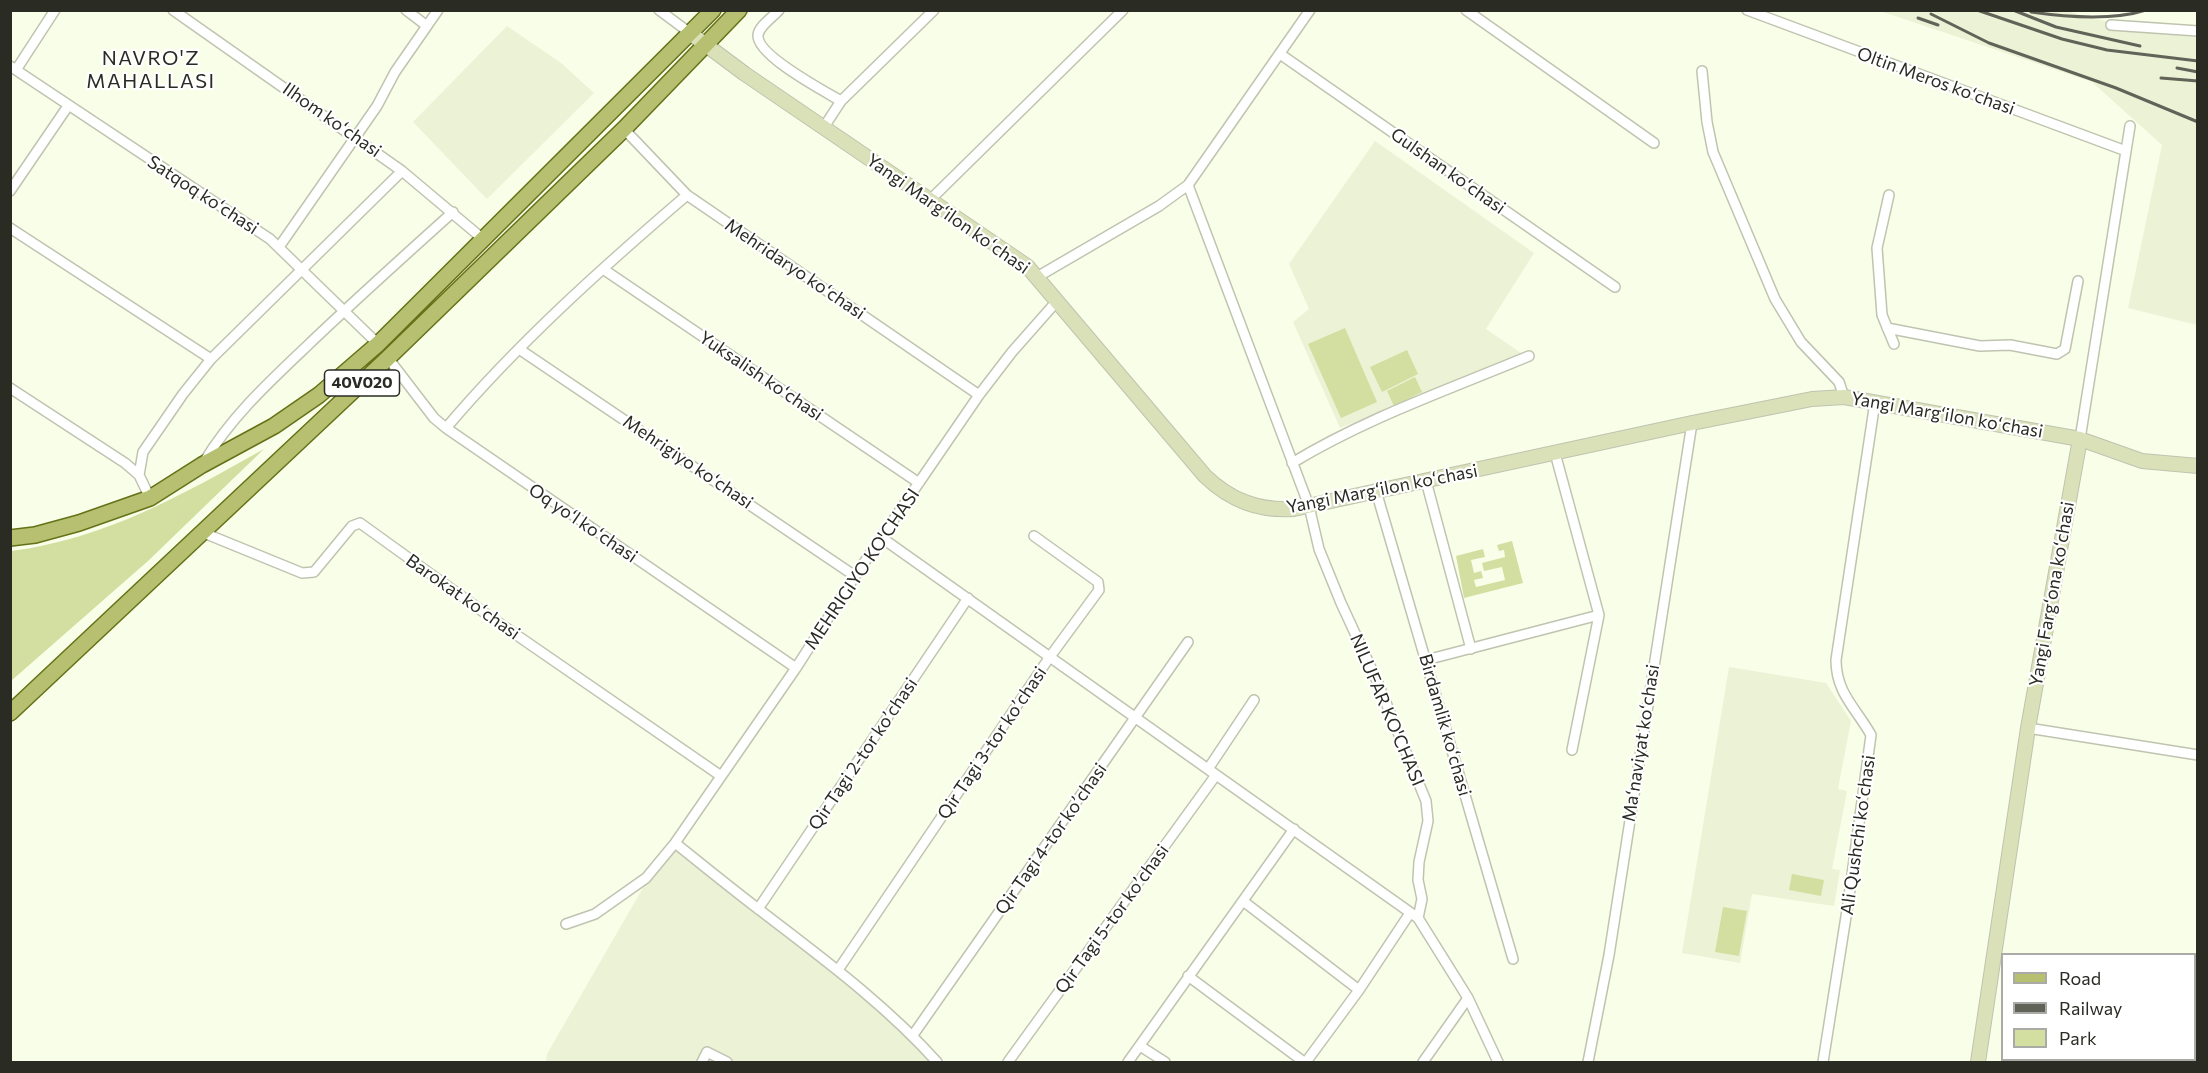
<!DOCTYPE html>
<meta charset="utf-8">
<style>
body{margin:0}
#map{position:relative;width:2208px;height:1073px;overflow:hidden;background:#f9fee8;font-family:Commissioner,sans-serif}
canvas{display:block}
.frame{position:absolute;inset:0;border:12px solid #2a2b23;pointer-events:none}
.legend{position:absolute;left:2001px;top:953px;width:195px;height:108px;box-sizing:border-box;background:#fff;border:2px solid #aaaaa7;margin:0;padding:8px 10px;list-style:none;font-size:18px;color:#2a2b23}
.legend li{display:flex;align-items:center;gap:12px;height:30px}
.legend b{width:30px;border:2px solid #aaaaa7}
</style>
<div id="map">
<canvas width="2208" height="1073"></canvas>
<div class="frame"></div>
<ul class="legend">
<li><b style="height:8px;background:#b6c070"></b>Road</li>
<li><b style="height:8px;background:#616358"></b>Railway</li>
<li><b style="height:16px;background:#d2dfa1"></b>Park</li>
</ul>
</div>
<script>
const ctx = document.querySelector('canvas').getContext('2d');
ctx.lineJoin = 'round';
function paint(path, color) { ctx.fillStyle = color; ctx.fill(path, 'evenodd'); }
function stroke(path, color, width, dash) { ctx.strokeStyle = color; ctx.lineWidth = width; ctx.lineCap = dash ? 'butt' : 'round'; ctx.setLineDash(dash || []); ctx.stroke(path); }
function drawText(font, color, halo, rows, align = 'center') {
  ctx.font = font + ' Commissioner,sans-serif'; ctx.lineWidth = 4.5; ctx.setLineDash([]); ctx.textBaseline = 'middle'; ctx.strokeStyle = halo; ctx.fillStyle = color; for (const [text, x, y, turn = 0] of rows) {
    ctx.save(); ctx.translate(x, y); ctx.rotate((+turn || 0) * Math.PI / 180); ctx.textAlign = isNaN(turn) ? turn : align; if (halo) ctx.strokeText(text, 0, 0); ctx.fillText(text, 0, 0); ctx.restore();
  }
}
paint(new Path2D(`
 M1880,11H2066L2151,33L2197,37V325L2128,308L2162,145L2092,82Z
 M507,26L561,63L594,93L487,199L413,122Z
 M1375,141L1534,253L1486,329L1524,355L1340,428L1293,322L1309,309L1289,264Z
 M1729,667L1826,683L1851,721L1838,789L1847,791L1832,869L1840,870L1834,906L1752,894L1740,963L1682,953Z
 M676,846L840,973L934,1062H546L547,1054L644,886Z`), '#ecf2d5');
paint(new Path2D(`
 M1345,328L1377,402L1341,418L1308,344Z
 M1407,350L1418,374L1382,392L1370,367Z
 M1415,377L1422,392L1394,406L1387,391Z
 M264,449L148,561L11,681V551C105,539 182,495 264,449Z
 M1512,541L1523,583L1464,598L1456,556L1483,549L1485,557L1471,560L1474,573L1481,571L1483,578L1474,580L1476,587L1505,580L1502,567L1484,571L1482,563L1505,557L1504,550L1499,551L1497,545Z
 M1792,874L1824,880L1821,896L1789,890Z
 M1723,907L1747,911L1739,956L1715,952Z`), '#d2dfa1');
const street = new Path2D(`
 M173,10L402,171L483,239
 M406,10L427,26
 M659,10L690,33
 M779,10C773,17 759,26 758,35C756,55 824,91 841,101
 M1466,10L1654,143
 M1747,10L2126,151
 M2111,25L2198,31
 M1280,54L1615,287
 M10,66L270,239L378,344
 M16,70L55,10
 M1702,71L1707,122L1713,152L1775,299L1801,342L1839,382L1844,397
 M824,127L841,101L934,10
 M624,129L687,195L979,395
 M1188,185L1309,506L1319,549L1341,603L1378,683L1426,801L1428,821L1419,862L1418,880L1422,899L1418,918
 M10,191L68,106
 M1889,195L1877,248L1882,315L1894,344
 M930,200L1123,10
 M10,228L211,359
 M279,247L377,106L395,72L438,10
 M603,269L919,483
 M1037,277L1159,206L1188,185L1310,10
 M1887,328L1980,346L2010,345L2057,354L2065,349L2078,281
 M519,349L855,576
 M388,358L434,418L446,428L796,668
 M10,388L125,463L139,475L150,498
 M446,428C518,343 603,267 687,195
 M2080,439L2130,126
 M204,462C231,417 269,382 307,346C355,300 404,256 453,212
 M1292,463C1366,418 1450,389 1529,356
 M139,475L143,452L183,394L211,359L402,171
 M1426,481L1471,649
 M1376,491L1513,959
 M204,533L302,573L314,572L352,526L360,523L489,616L721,776
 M882,538L1418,918L1468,998L1498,1062
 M1426,660L1599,615L1555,453
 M2028,728L2198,755
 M1572,750L1599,615
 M1208,769L1254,700
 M675,843C704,866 732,889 761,911C822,958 885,1004 937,1062
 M1243,901L1359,990
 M758,909L968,598
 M566,924L595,914L646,878L675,843L796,668L855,576L979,395L1012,352L1057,301
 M838,970L1049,658L1099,590L1098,582L1034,536
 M1188,976L1304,1062
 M913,1035L1188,642
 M1140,1046L1165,1062
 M702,1062L707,1052L727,1062
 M1008,1062L1216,775
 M1128,1062L1294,829
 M1306,1062L1359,990L1410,913
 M1423,1062L1468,998
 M1588,1062L1609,955L1692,423
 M1823,1062L1848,904L1871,735C1856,708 1836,693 1836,660L1875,402`);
const secondary = new Path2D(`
 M690,33L745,74L1027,266L1205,476C1231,501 1259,511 1294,509L1692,423L1812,399L1844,397L2080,439L2142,461L2198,466
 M1978,1062L2028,728L2080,439`);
const primary = new Path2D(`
 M10,538L35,535L79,523L150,498L202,465L274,426L319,395L378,344L713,10
 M10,713L388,358L624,129L739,10`);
stroke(street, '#bfc4b0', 12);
stroke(secondary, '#bfc4b0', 16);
stroke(primary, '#657117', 18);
stroke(street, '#fff', 9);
stroke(secondary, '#dae0b8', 14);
stroke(primary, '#b6c070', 15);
stroke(new Path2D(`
 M1977,10L2062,39L2107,50L2198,61
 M2013,10L2056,27L2140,46
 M2031,12C2066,17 2112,21 2146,10
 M1931,14L1989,43L2116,88L2198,122
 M1918,18L1938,25
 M2177,68L2198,72
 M2161,78L2198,81`), '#616358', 3);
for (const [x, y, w] of [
 [362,383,75]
]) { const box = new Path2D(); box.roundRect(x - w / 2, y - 13, w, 26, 4.5); ctx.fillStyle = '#fff'; ctx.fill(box); stroke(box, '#2a2b23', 1.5); }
drawText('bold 16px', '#2a2b23', null, [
 ["40V020",362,383]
]);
drawText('18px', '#2a2b23', '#fff', [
 ["Oltin Meros koʻchasi",1936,81,20],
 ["Ilhom koʻchasi",332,120,35],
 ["Gulshan koʻchasi",1448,171,35],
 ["Satqoq koʻchasi",203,195,33],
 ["Yangi Margʻilon koʻchasi",948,214,35],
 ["Mehridaryo koʻchasi",795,269,34],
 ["Yuksalish koʻchasi",761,376,34],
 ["Yangi Margʻilon koʻchasi",1947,415,10],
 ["Mehrigiyo koʻchasi",688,462,34],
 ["Yangi Margʻilon koʻchasi",1382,489,-11],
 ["Oq yoʻl koʻchasi",583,523,34],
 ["MEHRIGIYO KO'CHASI",862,569,-56],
 ["Yangi Fargʻona koʻchasi",2052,594,-80],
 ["Barokat koʻchasi",463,597,35],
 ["NILUFAR KO'CHASI",1387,710,67],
 ["Birdamlik koʻchasi",1445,725,74],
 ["Qir Tagi 3-tor koʼchasi",992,743,-56],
 ["Maʻnaviyat koʻchasi",1641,743,-81],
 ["Qir Tagi 2-tor koʼchasi",863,754,-56],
 ["Ali Qushchi koʻchasi",1858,835,-82],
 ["Qir Tagi 4-tor koʼchasi",1051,839,-55],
 ["Qir Tagi 5-tor koʼchasi",1112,919,-54]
]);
ctx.letterSpacing = '1.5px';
drawText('20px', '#2a2b23', '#fff', [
 ["NAVRO'Z",151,58],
 ["MAHALLASI",151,81]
]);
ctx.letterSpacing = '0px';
</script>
